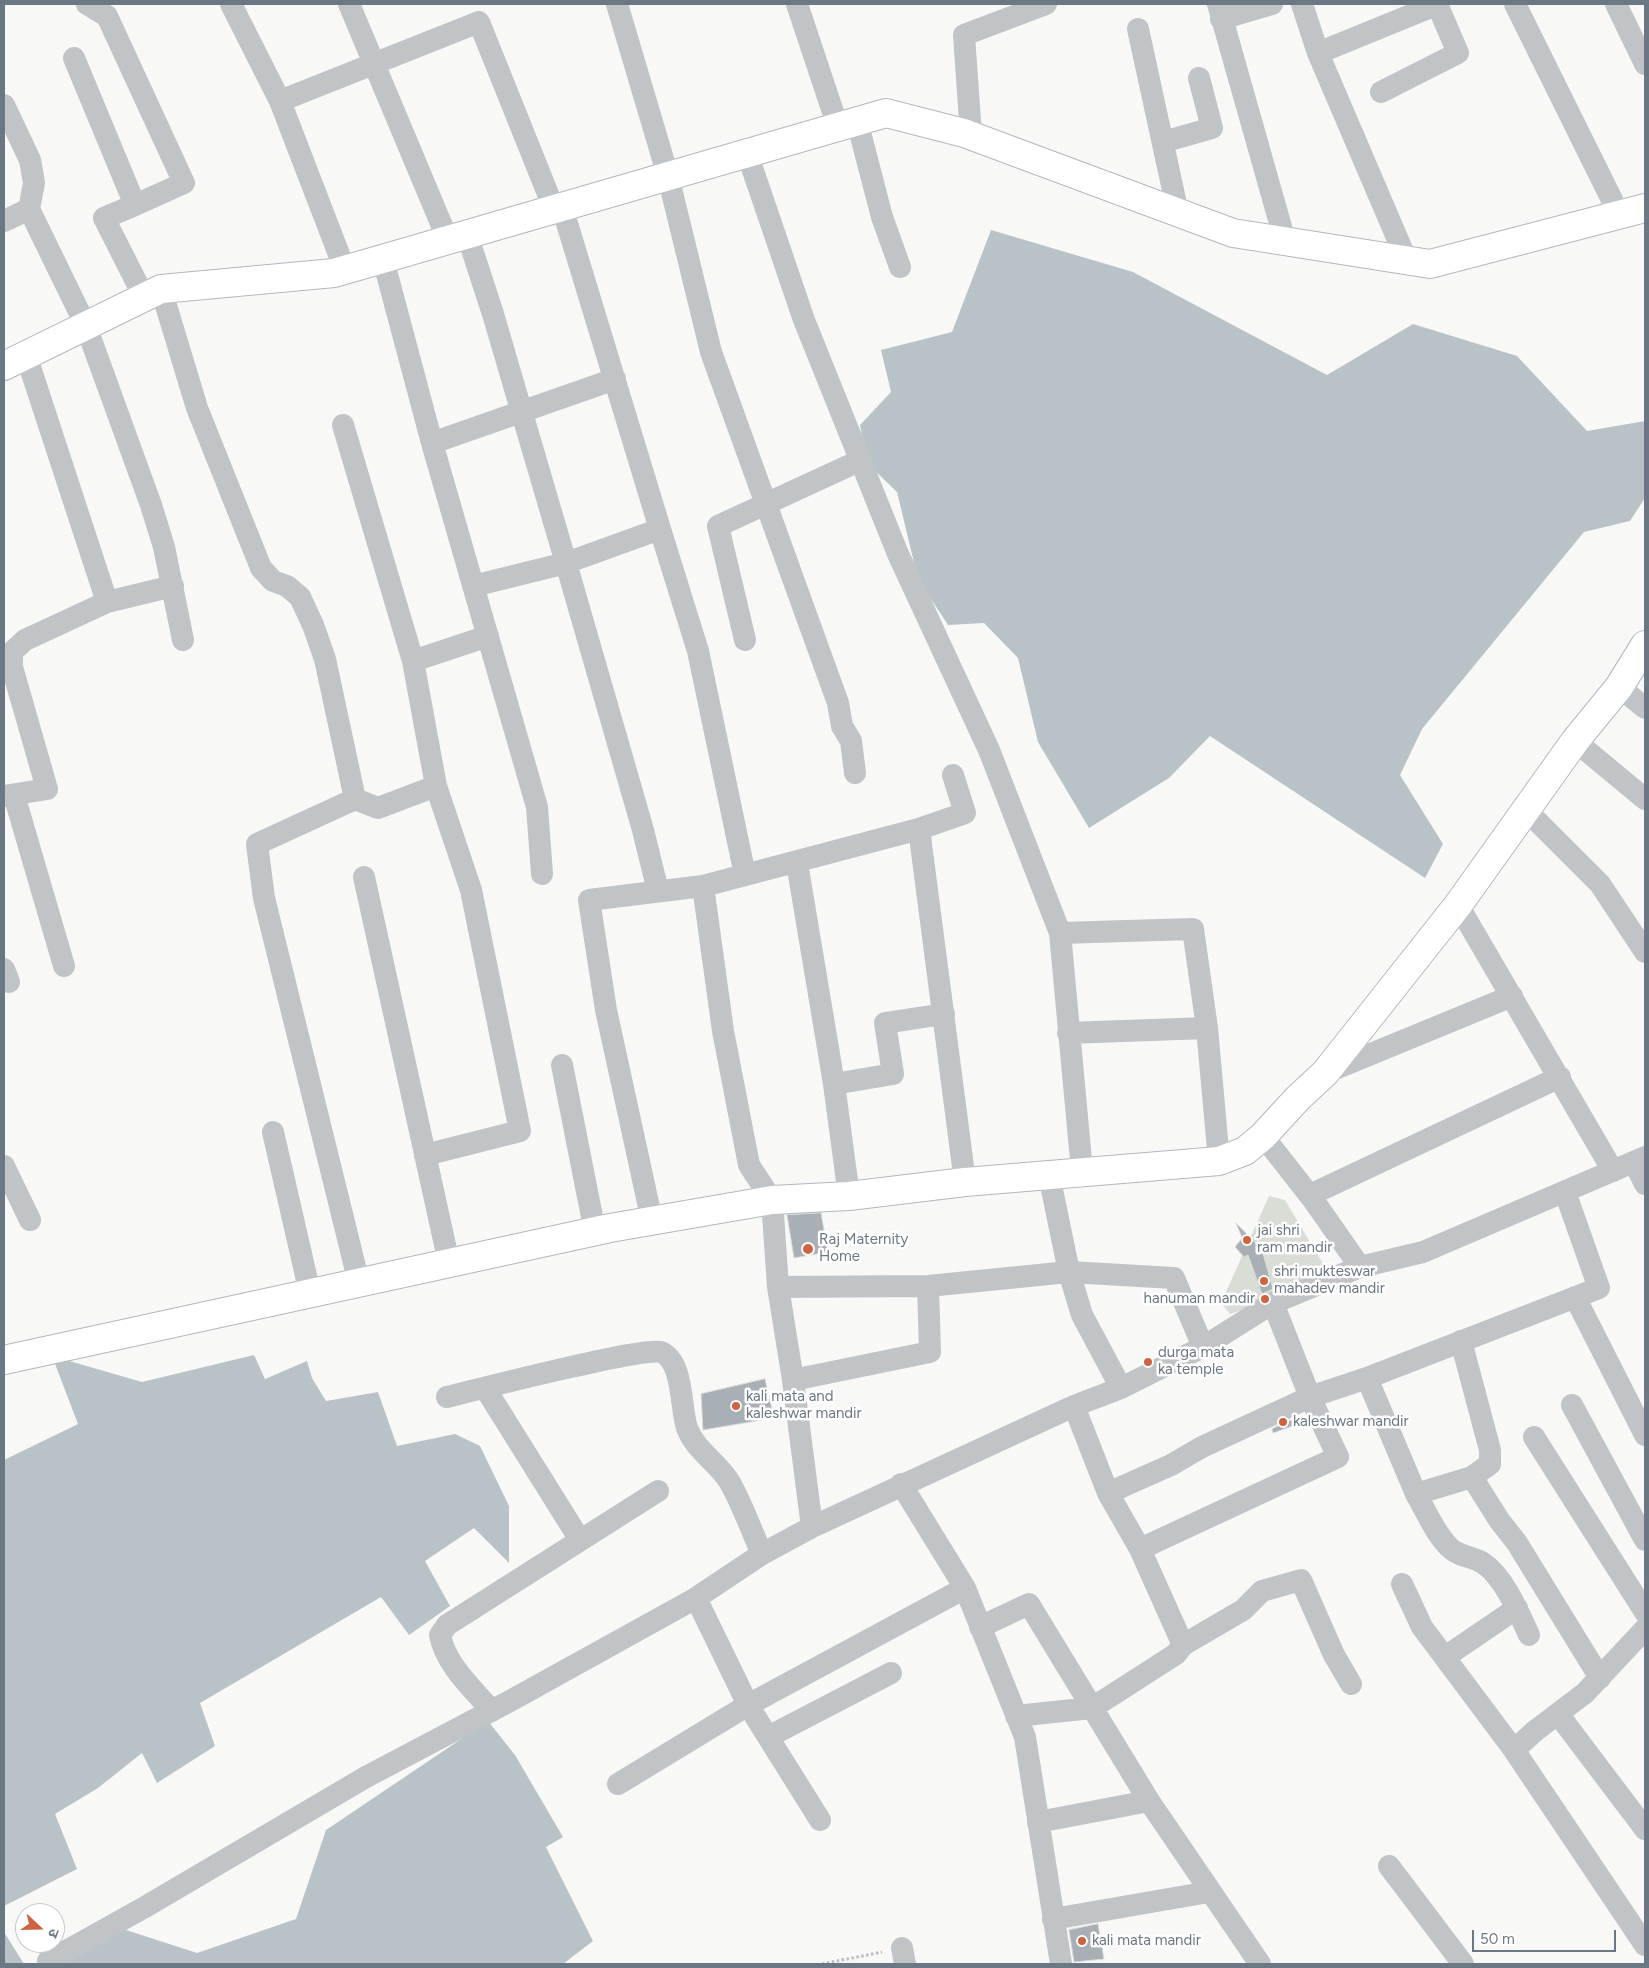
<!DOCTYPE html>
<meta charset="utf-8">
<style>
body{margin:0}
#map{position:relative;width:1649px;height:1968px;overflow:hidden;background:#f8f8f7;font-family:Figtree,"Noto Sans Devanagari",sans-serif}
canvas{display:block}
.frame{position:absolute;inset:0;border:5px solid #6b7884;pointer-events:none}
.north{position:absolute;left:15px;top:1903px;width:50px;height:50px;box-sizing:border-box;background:#fff;border:1px solid #c4c9ce;border-radius:50%;rotate:111deg;font-size:14px;font-weight:700;line-height:20px;text-align:center;color:#6b7884}
.north::after{content:'';display:block;margin:auto;width:18px;height:22px;background:#ce6441;clip-path:polygon(50% 0,100% 100%,50% 72%,0 100%)}
.scale{position:absolute;left:1472px;top:1930px;width:144px;height:22px;box-sizing:border-box;border:2px solid #6b7884;border-top:0;padding-left:6px;font-size:15px;line-height:18px;white-space:nowrap;color:#6b7884;-webkit-text-stroke:4px #fff;paint-order:stroke}
</style>
<div id="map">
<canvas width="1649" height="1968"></canvas>
<div class="frame"></div>
<div class="north">उ</div>
<div class="scale">50 m</div>
</div>
<script>
const ctx = document.querySelector('canvas').getContext('2d');
ctx.lineJoin = 'round';
function paint(path, color) { ctx.fillStyle = color; ctx.fill(path, 'evenodd'); }
function stroke(path, color, width, dash) { ctx.strokeStyle = color; ctx.lineWidth = width; ctx.lineCap = dash ? 'butt' : 'round'; ctx.setLineDash(dash || []); ctx.stroke(path); }
function drawText(font, color, halo, rows, align = 'center') {
  ctx.font = font + ' Figtree,sans-serif'; ctx.lineWidth = 5; ctx.setLineDash([]); ctx.textBaseline = 'middle'; ctx.strokeStyle = halo; ctx.fillStyle = color; for (const [text, x, y, turn = 0] of rows) {
    ctx.save(); ctx.translate(x, y); ctx.rotate((+turn || 0) * Math.PI / 180); ctx.textAlign = isNaN(turn) ? turn : align; if (halo) ctx.strokeText(text, 0, 0); ctx.fillText(text, 0, 0); ctx.restore();
  }
}
paint(new Path2D(`
 M1269,1196L1285,1200L1335,1284L1277,1298L1230,1314L1221,1303Z`), '#d8ddd6');
paint(new Path2D(`
 M991,230L1133,272L1327,375L1413,324L1517,356L1587,431L1645,421V498L1630,521L1584,532L1422,729L1400,775L1443,844L1425,878L1210,736L1169,778L1089,828L1038,742L1018,658L984,623L948,625L918,579L897,492L867,463L860,425L891,392L881,350L952,332Z
 M254,1355L265,1379L307,1361L312,1378L326,1401L378,1392L397,1446L455,1434L480,1446L509,1506V1563L474,1528L425,1561L450,1606L409,1635L381,1597L200,1703L215,1746L157,1783L142,1753L98,1788L55,1814L77,1869L4,1906V1460L78,1424L52,1356L142,1382Z
 M488,1721L515,1755L563,1837L546,1847L593,1941L563,1964H61L123,1929L197,1953L296,1919L326,1830Z
 M4,1932L24,1964H4Z`), '#b9c3c7');
const building = new Path2D(`
 M821,1213L828,1252L794,1258L787,1215Z
 M1236,1223L1262,1250L1273,1289L1262,1294L1248,1255L1244,1257L1235,1247L1242,1238Z
 M765,1379L774,1418L703,1430L701,1394Z
 M1296,1418L1298,1424L1273,1433L1272,1429Z
 M1098,1924L1104,1959L1074,1962L1069,1930Z`);
paint(building, '#a8afb5');
stroke(building, '#dadad9', 1);
const secondary = new Path2D(`
 M4,366L161,289L334,273L886,113L964,133L1233,233L1430,264L1645,208
 M4,1360L610,1228L772,1200L849,1196L965,1182L1219,1161L1245,1151L1263,1136L1298,1098L1325,1073L1458,905L1575,741L1619,687L1645,645`);
stroke(secondary, '#b3b7bc', 30);
stroke(new Path2D(`
 M822,1964L882,1952`), '#babdbf', 3, [2.5, 2.5]);
stroke(new Path2D(`
 M87,4L107,16L184,183L135,205
 M231,4L280,101L345,270
 M349,4L448,240
 M617,4L668,176L711,352L838,703L842,726L851,741L855,773
 M797,4L838,127
 M1218,4L1285,241
 M1302,4L1318,53L1407,261
 M1515,4L1619,214
 M1616,4L1645,64
 M1221,19L1272,4
 M1138,29L1178,213
 M1318,53L1438,4
 M74,58L135,205L104,218L144,297
 M1381,92L1458,53L1437,4
 M280,101L479,22L554,209
 M4,105L30,160L34,183L29,209
 M857,121L882,217L900,267
 M971,135L964,35L1046,4
 M1163,142L1212,128L1199,78
 M747,153L804,320L898,554L989,750L1060,933L1082,1171
 M562,207L660,529L566,563L643,830L658,891
 M4,221L29,209L86,326L151,505L164,547L183,640
 M467,234L493,314L566,563L473,586
 M383,259L432,443
 M161,289L197,408L261,568L273,581L287,586L300,597L313,625L325,659L355,799
 M26,355L107,602
 M343,425L413,661L488,636
 M660,529L698,651L745,875L919,829
 M745,640L718,526L861,460
 M413,661L436,786L471,890L520,1131L425,1155
 M1619,687L1645,708
 M1575,741L1645,799
 M953,775L965,813L919,829L965,1182
 M14,795L64,966
 M4,796L47,789L12,667V652L25,640L107,602L173,586
 M1526,810L1600,884L1645,952
 M797,863L834,1084L849,1196
 M542,874L537,807L432,443L615,379
 M364,877L449,1263
 M703,886L723,1031L749,1165L772,1200L778,1287L793,1380L812,1527
 M1458,905L1613,1171
 M1060,933L1193,929L1207,1028L1219,1161
 M4,969L9,982
 M1068,1033L1207,1028
 M562,1065L595,1232
 M1325,1073L1512,996
 M834,1084L893,1074L885,1023L944,1014
 M273,1132L310,1293
 M1263,1136L1314,1201L1360,1267L1423,1252L1645,1157
 M1634,1162L1645,1184
 M4,1166L30,1220
 M1049,1175L1069,1272L1082,1315L1121,1388
 M1310,1195L1560,1077
 M652,1221L606,1010L589,900L703,886L745,875
 M359,1283L264,898L257,844L355,799L378,808L436,786
 M778,1287L928,1286L1069,1272L1174,1278L1203,1347
 M1575,1297L1645,1435
 M1273,1303L1360,1267
 M1461,1341L1490,1450V1464L1472,1477L1416,1494C1426,1511 1435,1533 1449,1547C1459,1557 1472,1556 1483,1563C1504,1577 1519,1613 1529,1635
 M1367,1378L1416,1494
 M793,1380L930,1352L928,1286
 M485,1388L580,1540
 M447,1397C475,1390 647,1346 661,1352C684,1362 680,1407 687,1428C695,1450 717,1462 729,1481C742,1503 751,1530 762,1554
 M1572,1405L1645,1540
 M1074,1406L1108,1493L1140,1549L1183,1645
 M1534,1437L1645,1612
 M1472,1477L1499,1520L1517,1543L1600,1678
 M901,1484L965,1588L1025,1737L1061,1964
 M1108,1493L1171,1465L1202,1447L1310,1397L1367,1378L1599,1288L1565,1192
 M1402,1584L1422,1627L1514,1750L1645,1945
 M696,1598L748,1705L820,1820
 M980,1627L1029,1604L1149,1801L1260,1964
 M1445,1657L1517,1608
 M492,1711C473,1689 445,1664 440,1635L447,1625L658,1491
 M1558,1714L1645,1829
 M1016,1716L1092,1708L1176,1654L1183,1645L1243,1610L1262,1591L1301,1580L1334,1655L1351,1684
 M768,1737L891,1673
 M1514,1750L1535,1731L1585,1693L1645,1629
 M618,1784L748,1705L965,1588
 M1038,1822L1149,1801
 M1389,1866L1463,1964
 M1053,1919L1209,1892
 M902,1948L905,1964
 M48,1961L145,1907L366,1777L510,1701L696,1598L762,1554L812,1527L1074,1406L1121,1388L1203,1347L1273,1303L1310,1397L1338,1457L1140,1549`), '#c0c4c7', 22);
stroke(secondary, '#fff', 28);
for (const [x, y, r, color] of [
 [1247,1240,5,"#ce6441"],
 [808,1249,6,"#ce6441"],
 [1264,1281,5,"#ce6441"],
 [1265,1299,5,"#ce6441"],
 [1148,1362,5,"#ce6441"],
 [736,1406,5,"#ce6441"],
 [1283,1422,5,"#ce6441"],
 [1082,1941,5,"#ce6441"]
]) { const dot = new Path2D(); dot.arc(x, y, r, 0, 2 * Math.PI); ctx.fillStyle = color; ctx.fill(dot); stroke(dot, '#fff', 2); }
drawText('15px', '#6b7884', '#fff', [
 ["jai shri",1257,1231],
 ["ram mandir",1257,1248],
 ["Raj Maternity",819,1240],
 ["Home",819,1257],
 ["shri mukteswar",1274,1272],
 ["mahadev mandir",1274,1289],
 ["hanuman mandir",1255,1299,"right"],
 ["durga mata",1158,1353],
 ["ka temple",1158,1370],
 ["kali mata and",746,1397],
 ["kaleshwar mandir",746,1414],
 ["kaleshwar mandir",1293,1422],
 ["kali mata mandir",1092,1941]
], 'left');
</script>
